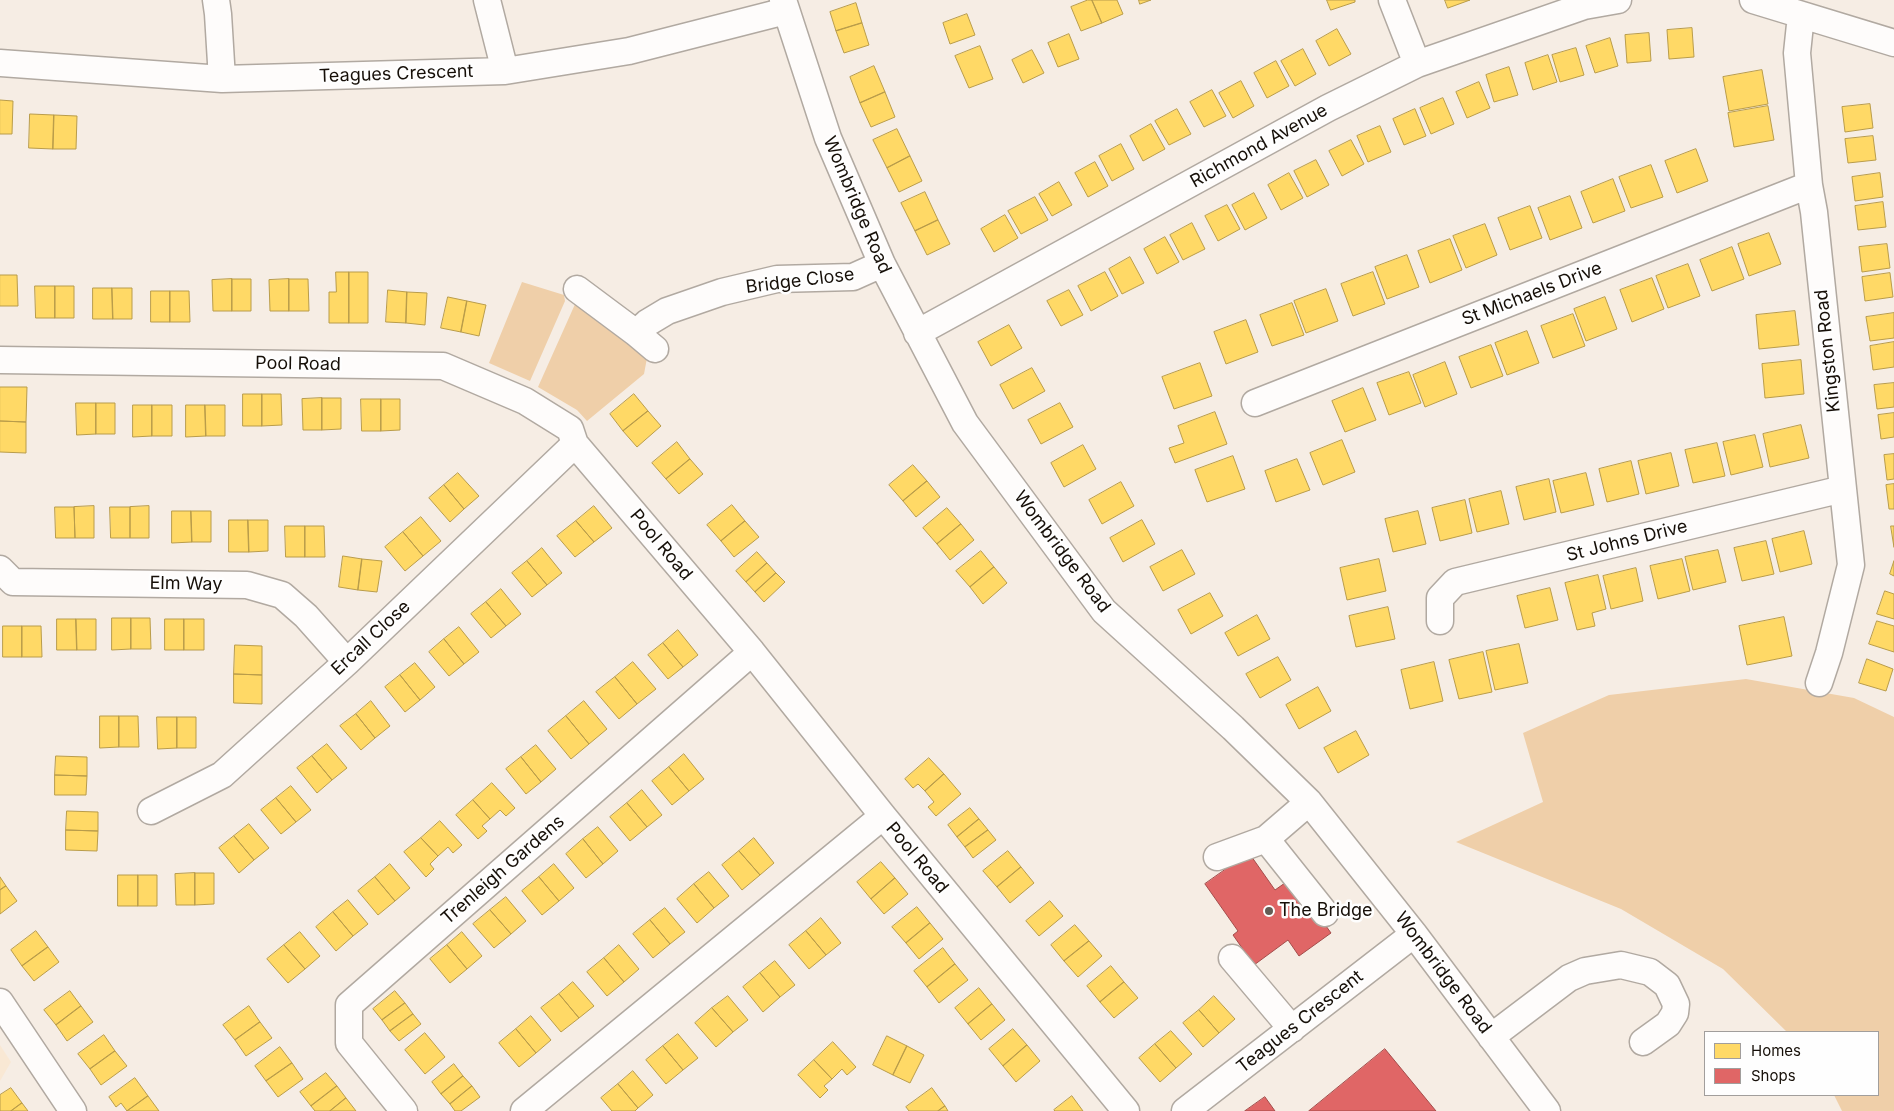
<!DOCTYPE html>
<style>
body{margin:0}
#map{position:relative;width:1894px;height:1111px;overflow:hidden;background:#f6ede4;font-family:Inter,sans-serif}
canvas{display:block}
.legend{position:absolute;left:1704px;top:1031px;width:175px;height:65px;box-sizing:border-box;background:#fefefe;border:1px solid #a19e9c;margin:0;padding:6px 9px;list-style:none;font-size:15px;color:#160f08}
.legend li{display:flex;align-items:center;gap:10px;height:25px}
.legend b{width:25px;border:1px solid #a19e9c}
</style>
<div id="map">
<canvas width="1894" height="1111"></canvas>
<ul class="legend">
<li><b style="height:14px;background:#ffd966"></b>Homes</li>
<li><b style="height:14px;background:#e06666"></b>Shops</li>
</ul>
</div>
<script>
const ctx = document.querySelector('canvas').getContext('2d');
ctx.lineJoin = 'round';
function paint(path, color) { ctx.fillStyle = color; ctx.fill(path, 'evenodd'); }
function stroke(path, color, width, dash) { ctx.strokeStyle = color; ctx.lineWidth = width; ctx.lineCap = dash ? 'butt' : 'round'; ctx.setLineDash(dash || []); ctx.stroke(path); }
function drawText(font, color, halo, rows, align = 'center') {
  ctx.font = font + ' Inter,sans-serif'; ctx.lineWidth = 5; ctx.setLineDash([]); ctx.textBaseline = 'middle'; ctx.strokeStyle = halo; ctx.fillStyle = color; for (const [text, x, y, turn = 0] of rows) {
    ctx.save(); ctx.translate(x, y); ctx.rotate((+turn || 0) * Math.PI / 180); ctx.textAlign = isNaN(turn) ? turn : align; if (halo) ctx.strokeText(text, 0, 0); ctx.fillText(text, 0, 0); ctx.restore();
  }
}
paint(new Path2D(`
 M0,1045L11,1062L0,1081Z`), '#f9e8d4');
paint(new Path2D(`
 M522,282L564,295L565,301L530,381L489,363Z
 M576,302L647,358L644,374L587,421L577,410L538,387Z
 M1746,679L1854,698L1894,717V1111H1842L1834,1095H1878V1032H1787L1723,969L1621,909L1456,842L1543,802L1523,733L1609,695Z`), '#efcfa9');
const homes = new Path2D(`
 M1088,0H1092L1102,23L1081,31L1071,7Z
 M1092,0H1117L1123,14L1102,23Z
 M1139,0H1151L1140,4Z
 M1327,0H1355V2L1331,10Z
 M1445,0H1470L1448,8Z
 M856,3L862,23L836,31L830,12Z
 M967,14L975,35L950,44L943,23Z
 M862,23L869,45L844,53L836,31Z
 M1692,28L1694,57L1669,59L1667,30Z
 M1337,29L1351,54L1329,66L1316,41Z
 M1649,33L1651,61L1627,63L1625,35Z
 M1069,34L1079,59L1058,67L1048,43Z
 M1610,38L1618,66L1595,73L1586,46Z
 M980,46L993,79L969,88L955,56Z
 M1576,48L1584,75L1560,82L1552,55Z
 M1303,49L1316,74L1295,86L1281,61Z
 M1032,50L1044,73L1023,83L1012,60Z
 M1548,55L1557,82L1533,90L1525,63Z
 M1276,61L1289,86L1267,98L1254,73Z
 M874,66L885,92L860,103L850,77Z
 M1509,67L1518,95L1494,102L1486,75Z
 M1762,70L1768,104L1729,111L1723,77Z
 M1241,81L1254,106L1233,118L1219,93Z
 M1479,82L1490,108L1467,118L1456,92Z
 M1212,90L1226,116L1204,127L1190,102Z
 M885,92L895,117L871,127L860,103Z
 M1443,98L1454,124L1431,134L1420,108Z
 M0,100L13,101L12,134H0Z
 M1870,104L1873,128L1845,132L1842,107Z
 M1768,106L1774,140L1734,147L1728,113Z
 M1177,109L1191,134L1169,145L1155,121Z
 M1415,109L1426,136L1404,145L1393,119Z
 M30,114L54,115L53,149L29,148Z
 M54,115L77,116L76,149H53Z
 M1151,124L1165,149L1143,161L1130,136Z
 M1380,126L1391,152L1368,162L1357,136Z
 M897,129L910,156L887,168L873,140Z
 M1873,136L1876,160L1848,163L1845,139Z
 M1351,140L1364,164L1342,176L1329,151Z
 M1121,144L1134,169L1112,181L1099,156Z
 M1696,149L1708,181L1677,193L1665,161Z
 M910,156L922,181L899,192L887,168Z
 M1316,160L1329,185L1307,197L1294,171Z
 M1095,162L1108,186L1088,197L1075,173Z
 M1651,165L1663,197L1631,208L1619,177Z
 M1289,173L1303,198L1281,210L1268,185Z
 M1880,173L1883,197L1855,201L1852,177Z
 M1613,179L1625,211L1593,223L1581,192Z
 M1059,182L1072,205L1052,216L1039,194Z
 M925,192L938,220L915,231L901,203Z
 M1254,193L1267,218L1245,230L1232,205Z
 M1570,196L1582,228L1550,240L1538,208Z
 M1035,197L1048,220L1021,234L1008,211Z
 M1883,202L1886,227L1858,230L1855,206Z
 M1227,205L1240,229L1218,241L1205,216Z
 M1530,206L1542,238L1510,250L1498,218Z
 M1005,215L1018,238L994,252L981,229Z
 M938,220L950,244L927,255L915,231Z
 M1192,223L1205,249L1183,260L1170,235Z
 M1485,224L1497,255L1466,268L1453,236Z
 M1769,233L1781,264L1749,276L1738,244Z
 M1165,237L1179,262L1157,274L1144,249Z
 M1450,239L1462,270L1430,283L1418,251Z
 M1887,244L1890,268L1862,272L1859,247Z
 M1732,247L1744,279L1712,291L1700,260Z
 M1407,255L1419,287L1387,299L1375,267Z
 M1130,257L1144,283L1122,294L1109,269Z
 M1688,264L1700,296L1668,308L1656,276Z
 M336,272H349V323H329V292H336Z
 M349,272H368V323H349Z
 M1105,272L1118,296L1091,311L1078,286Z
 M1373,272L1385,304L1353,316L1341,284Z
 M1890,273L1893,297L1865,301L1862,277Z
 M0,275H17L18,306H0Z
 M1652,278L1664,309L1632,322L1620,290Z
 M232,279V311H213L212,280Z
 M232,279H251V311H232Z
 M289,279H308L309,311H289Z
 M289,279V311H270L269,280Z
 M35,286H55V318H36Z
 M55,286H74V318H55Z
 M93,288H112L113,319H93Z
 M112,288H132V319H113Z
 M1326,289L1338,321L1306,333L1294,301Z
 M388,290L407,292L406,323L386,322Z
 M1069,290L1083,315L1061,326L1047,301Z
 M151,291H170V322H151Z
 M170,291H189L190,322H170Z
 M407,292L427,293L425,325L406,323Z
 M448,297L467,301L461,332L441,328Z
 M1605,297L1617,329L1586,341L1574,309Z
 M467,301L486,305L479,336L461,332Z
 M1292,303L1304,335L1272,346L1260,315Z
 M1795,311L1799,345L1759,349L1756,315Z
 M1894,313V338L1870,341L1866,317Z
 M1573,314L1585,346L1553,358L1541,326Z
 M1246,320L1258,352L1226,364L1214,332Z
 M1009,325L1022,348L991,366L978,342Z
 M1527,331L1539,363L1507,375L1495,343Z
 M1894,342V367L1873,370L1870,346Z
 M1491,345L1503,376L1471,388L1459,357Z
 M1801,360L1804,394L1765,398L1762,364Z
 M1445,362L1457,394L1425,407L1413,375Z
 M1200,363L1212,396L1174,409L1162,377Z
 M1032,368L1045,391L1013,409L1000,385Z
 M1409,372L1421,403L1389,415L1377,383Z
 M1894,383V407L1877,409L1874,385Z
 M0,387H27L26,422L0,421Z
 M1363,388L1376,420L1345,432L1332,401Z
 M243,394H262V426H243Z
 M262,394H281L282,425L262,426Z
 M634,394L648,411L623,431L610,414Z
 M322,398V430H303L302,399Z
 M322,398H341V429L322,430Z
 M361,399H381V431H362Z
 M381,399H400V430L381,431Z
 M76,403H96V434L77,435Z
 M96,403H115V434H96Z
 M1060,403L1073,427L1041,444L1028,420Z
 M133,405H152V436L133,437Z
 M152,405H172V436H152Z
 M186,405H205L206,436L186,437Z
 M205,405H225V436H206Z
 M648,411L661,426L637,447L623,431Z
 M1215,412L1227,444L1175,463L1169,448L1184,443L1178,426Z
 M1894,413V437L1881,439L1878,415Z
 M0,421L26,422V453L0,452Z
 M1801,425L1809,458L1770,467L1763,434Z
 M1755,435L1763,467L1731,475L1723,442Z
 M1342,440L1355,472L1323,485L1310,453Z
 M677,442L690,459L666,479L652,463Z
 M1717,443L1725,476L1693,483L1685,450Z
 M1083,445L1096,469L1064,487L1051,463Z
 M1671,453L1679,486L1646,494L1638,461Z
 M1894,454V479L1887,480L1884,455Z
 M1233,456L1245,489L1207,502L1195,470Z
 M690,459L703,474L679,494L666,479Z
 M1297,459L1310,490L1276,502L1265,471Z
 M1631,461L1639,494L1607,502L1599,469Z
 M913,465L927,481L903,501L889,485Z
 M458,473L479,496L464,509L444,485Z
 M1586,473L1594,505L1561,513L1553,481Z
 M1549,479L1556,512L1524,520L1516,487Z
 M927,481L940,497L916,517L903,501Z
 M1121,482L1134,506L1102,524L1089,500Z
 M1894,484V509H1889L1886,485Z
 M444,485L464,509L450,522L429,498Z
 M1501,491L1509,524L1477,532L1469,499Z
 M1465,500L1472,533L1440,541L1432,508Z
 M732,505L745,521L721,541L707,525Z
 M94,506V538H75L74,507Z
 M149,506V538H130V507Z
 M594,506L612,528L594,542L576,521Z
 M55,507H74L75,538H56Z
 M110,507H130V538H111Z
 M947,508L961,524L937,544L923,528Z
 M172,511H191L192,542L172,543Z
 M191,511H211V542H192Z
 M1418,511L1426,544L1393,552L1385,519Z
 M421,517L441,541L423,556L403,532Z
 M229,520H248L249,552H229Z
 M248,520H268V551L249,552Z
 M1142,520L1155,544L1123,562L1110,538Z
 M576,521L594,542L575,557L557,536Z
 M745,521L759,537L734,557L721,541Z
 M961,524L974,540L950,560L937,544Z
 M285,526H305V557H286Z
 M305,526H324L325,557H305Z
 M1891,526H1894V547Z
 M1804,531L1812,564L1780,572L1772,539Z
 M403,532L423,556L405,571L385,547Z
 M1766,541L1774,574L1742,581L1734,548Z
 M542,548L562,573L547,585L527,561Z
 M1182,550L1195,574L1163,591L1150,567Z
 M1718,550L1726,582L1693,590L1685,557Z
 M981,551L994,567L970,587L956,571Z
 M757,552L767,563L746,582L736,571Z
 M343,556L362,559L358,590L339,587Z
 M362,559L382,561L377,592L358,590Z
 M1379,559L1386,591L1347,600L1340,568Z
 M1682,559L1690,591L1658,599L1650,566Z
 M527,561L547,585L532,597L512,573Z
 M1894,561V576L1890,574Z
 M767,563L776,573L755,592L746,582Z
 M994,567L1007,583L983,604L970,587Z
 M1636,568L1643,601L1611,609L1603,576Z
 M776,573L785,582L764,602L755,592Z
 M1598,575L1606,609L1592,613L1595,626L1577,630L1565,583Z
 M1550,588L1558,620L1525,628L1517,596Z
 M501,589L521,614L506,626L486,602Z
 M1885,591L1894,594V619L1877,614Z
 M1210,593L1223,616L1191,634L1178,610Z
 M486,602L506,626L491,638L471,614Z
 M1388,607L1395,639L1356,647L1349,616Z
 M1257,615L1270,639L1238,656L1225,633Z
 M1784,617L1792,656L1747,665L1739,626Z
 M112,618H131V649L112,650Z
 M131,618H150L151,649H131Z
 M57,619H76L77,650H57Z
 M76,619H96V650H77Z
 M165,619H184V650H165Z
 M184,619H204V650H184Z
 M1877,621L1894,626V652L1869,644Z
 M3,626H22V657H3Z
 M22,626H41L42,657H22Z
 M459,627L479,652L464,664L444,639Z
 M678,630L698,655L683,667L663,643Z
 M444,639L464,664L449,676L429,652Z
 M663,643L683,667L668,679L648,655Z
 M1519,644L1528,683L1495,690L1486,651Z
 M235,645L262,646V675L234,674Z
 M1483,652L1492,692L1459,699L1449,660Z
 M1278,657L1291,680L1260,698L1246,674Z
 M1867,659L1893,669L1886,691L1859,683Z
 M633,662L656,689L637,704L615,677Z
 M1434,662L1443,701L1410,709L1401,670Z
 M415,663L435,687L420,700L400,675Z
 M234,674L262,675V704L234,703Z
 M400,675L420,700L405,712L385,687Z
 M615,677L637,704L619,719L596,692Z
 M1318,687L1331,711L1299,729L1286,705Z
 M371,701L390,726L375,738L356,714Z
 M584,701L607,729L589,744L566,716Z
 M356,714L375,738L361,750L340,726Z
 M100,716H119V747L100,748Z
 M119,716H138L139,747H119Z
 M566,716L589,744L571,759L548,731Z
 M157,717H177V748L158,749Z
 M177,717H196V748H177Z
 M1356,731L1369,755L1338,773L1324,748Z
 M327,744L347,768L332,780L312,756Z
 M536,745L556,769L541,782L521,757Z
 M684,754L704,779L689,791L669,767Z
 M56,756L87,757V776L55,775Z
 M312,756L332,780L317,793L297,768Z
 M521,757L541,782L526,794L506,769Z
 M929,758L944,774L925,791L918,784L913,788L905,779Z
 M669,767L689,791L672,805L652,781Z
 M944,774L961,794L936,816L928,807L934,802L925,791Z
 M55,775L87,776L86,795H55Z
 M492,783L515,808L506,816L500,810L490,819L473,800Z
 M291,786L311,810L296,822L276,798Z
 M642,790L662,815L647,827L627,803Z
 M276,798L296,822L281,834L261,810Z
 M473,800L490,819L482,826L487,831L478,839L456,815Z
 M627,803L647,827L630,841L610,817Z
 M970,808L979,819L957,837L948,825Z
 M67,811L98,812V831L66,830Z
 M979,819L988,830L965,847L957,837Z
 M440,821L462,845L453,853L448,847L438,856L421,838Z
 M249,824L269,848L254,860L234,836Z
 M598,827L618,851L603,864L583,839Z
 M66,830L98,831L97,851L66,850Z
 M988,830L996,840L973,858L965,847Z
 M234,836L254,860L239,873L219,848Z
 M421,838L438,856L430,864L434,869L426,877L404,852Z
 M754,838L774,863L760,875L739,851Z
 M583,839L603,864L586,878L566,854Z
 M739,851L760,875L742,890L722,865Z
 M1008,851L1021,867L997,887L983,871Z
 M881,862L895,878L871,899L857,882Z
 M390,864L410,888L395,901L375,877Z
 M554,864L574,888L559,901L539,877Z
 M1021,867L1034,883L1010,903L997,887Z
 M709,872L729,896L714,908L694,884Z
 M195,873H214V904L195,905Z
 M195,873V905H176L175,874Z
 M118,875H138V906H118Z
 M138,875H157V906H138Z
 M0,877L6,886L0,890Z
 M375,877L395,901L378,915L358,891Z
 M539,877L559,901L542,915L522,891Z
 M895,878L908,894L884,914L871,899Z
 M694,884L714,908L697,923L677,899Z
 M6,886L17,901L0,914V890Z
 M506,897L526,921L511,934L490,910Z
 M348,900L368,924L353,936L333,912Z
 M1050,901L1063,916L1039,936L1026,921Z
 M917,907L930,923L906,943L892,927Z
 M665,908L685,932L670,944L650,920Z
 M490,910L511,934L494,948L473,924Z
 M333,912L353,936L336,951L316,927Z
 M821,918L841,943L826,955L806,931Z
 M650,920L670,944L653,958L633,934Z
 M930,923L943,939L919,959L906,943Z
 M1075,925L1089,941L1064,961L1051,945Z
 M36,931L48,947L22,966L11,950Z
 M806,931L826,955L809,969L789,945Z
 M300,932L320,956L305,969L284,945Z
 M462,932L482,956L467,969L447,945Z
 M1089,941L1102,956L1078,977L1064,961Z
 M284,945L305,969L288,983L267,959Z
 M447,945L467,969L450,983L430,959Z
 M619,945L639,969L624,982L604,958Z
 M48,947L59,962L34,981L22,966Z
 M943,948L955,964L927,987L914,971Z
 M604,958L624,982L607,996L587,972Z
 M775,961L795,985L780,997L760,973Z
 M955,964L968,980L939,1003L927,987Z
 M1111,966L1124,982L1100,1002L1087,986Z
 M760,973L780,997L763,1012L743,987Z
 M573,982L594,1006L579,1018L559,994Z
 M1124,982L1138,998L1114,1018L1100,1002Z
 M979,988L992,1004L968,1024L955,1008Z
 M70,991L81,1006L56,1025L44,1010Z
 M395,991L405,1003L382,1020L373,1009Z
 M559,994L579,1018L561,1032L541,1008Z
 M728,996L748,1020L733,1032L712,1008Z
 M1214,996L1235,1019L1219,1033L1199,1010Z
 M405,1003L413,1014L390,1031L382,1020Z
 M992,1004L1005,1020L981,1040L968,1024Z
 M81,1006L93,1022L67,1041L56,1025Z
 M249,1006L260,1022L235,1040L223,1025Z
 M712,1008L733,1032L716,1047L695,1023Z
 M1199,1010L1219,1033L1203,1047L1183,1023Z
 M413,1014L421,1024L399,1041L390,1031Z
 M531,1016L551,1040L536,1053L516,1029Z
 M260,1022L272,1038L246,1056L235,1040Z
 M516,1029L536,1053L519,1067L499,1043Z
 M1013,1029L1027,1045L1003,1066L989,1049Z
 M1171,1031L1192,1054L1176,1068L1155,1044Z
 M425,1033L445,1057L425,1074L405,1050Z
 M678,1034L698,1058L683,1070L663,1046Z
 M104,1035L115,1051L90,1069L78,1054Z
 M887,1036L907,1046L893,1075L873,1065Z
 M833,1042L856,1067L847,1075L842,1069L832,1079L814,1060Z
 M1155,1044L1176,1068L1160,1082L1139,1058Z
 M1027,1045L1040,1061L1016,1082L1003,1066Z
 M663,1046L683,1070L666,1084L646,1060Z
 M907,1046L924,1055L910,1083L893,1075Z
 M280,1047L292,1063L266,1081L255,1066Z
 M115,1051L127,1066L101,1085L90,1069Z
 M814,1060L832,1079L824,1086L828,1090L820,1098L798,1075Z
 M292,1063L303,1079L278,1097L266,1081Z
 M454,1064L463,1076L441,1094L432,1082Z
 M633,1071L653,1095L638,1108L618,1084Z
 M326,1073L337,1086L311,1106L300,1092Z
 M463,1076L472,1086L450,1104L441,1094Z
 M135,1078L148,1096L127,1111L121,1103L116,1107L109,1097Z
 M618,1084L638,1108L635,1111H612L601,1098Z
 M337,1086L346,1098L330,1111H315L311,1106Z
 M472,1086L480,1097L461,1111H455L450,1104Z
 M11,1088L22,1103L11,1111H0V1095Z
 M932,1088L945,1106L938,1111H909L906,1107Z
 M148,1096L159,1111H127Z
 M1072,1096L1083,1111H1055L1054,1110Z
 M346,1098L356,1111H330Z
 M22,1103L28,1111H11Z
 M945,1106L948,1111H938Z`);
paint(homes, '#ffd966');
stroke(homes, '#b99c4a', 1);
const shops = new Path2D(`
 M1249,853L1275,890L1292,878L1331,933L1299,956L1288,940L1254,965L1233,935L1238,931L1205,884Z
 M1385,1049L1436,1111H1309Z
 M1265,1097L1275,1111H1245Z`);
paint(shops, '#e06666');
stroke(shops, '#a34c4a', 1);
const minor = new Path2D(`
 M216,0L218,14L222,79
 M487,0L505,71
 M783,0L828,138L882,264L965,423L1104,611L1233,728L1309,802L1414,934L1547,1111
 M1392,0L1417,64
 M1753,0L1894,43
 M1801,15L1797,53L1809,185L1814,212L1851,565L1829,653L1819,683
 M0,63L222,79L505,71L629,51L786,11
 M577,289L636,333L655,349
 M636,333L647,323L667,311L722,292L777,279L853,277L882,264
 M917,333L1328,108L1417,64L1584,6L1618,0
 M0,360L443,366L525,401L570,429L575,444L752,652L883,816L1126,1111
 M1255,403L1809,185
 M0,569L13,582L247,585L282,595L306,616L347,662
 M1440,621V598L1455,582L1843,489
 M1309,802L1266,839L1325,913
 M151,811L222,775L347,662L575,444
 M1217,857L1266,839
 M1232,958L1292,1029
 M0,1002L73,1111
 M1491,1037L1569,978L1585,971L1621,965L1650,972L1667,985L1676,1004L1675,1013L1668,1024L1643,1042
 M404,1111L349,1043V1005L752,652
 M524,1111L883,816
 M1185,1111L1414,934`);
stroke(minor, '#b1a9a1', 29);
stroke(minor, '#fefcfb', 26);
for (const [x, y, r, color] of [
 [1269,911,5,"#645d55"]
]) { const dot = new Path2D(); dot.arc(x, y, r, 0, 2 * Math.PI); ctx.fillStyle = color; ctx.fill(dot); stroke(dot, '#fefefe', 2); }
drawText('18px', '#160f08', '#fefefe', [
 ["Teagues Crescent",396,74,-2],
 ["Richmond Avenue",1259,146,-29],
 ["Wombridge Road",857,205,67],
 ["Bridge Close",800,281,-7],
 ["St Michaels Drive",1532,294,-21],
 ["Kingston Road",1828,351,-96],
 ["Pool Road",298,364,1],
 ["St Johns Drive",1627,541,-14],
 ["Pool Road",661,545,50],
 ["Wombridge Road",1062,552,53],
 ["Elm Way",186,584,1],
 ["Ercall Close",371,638,-43],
 ["Pool Road",917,858,50],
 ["Trenleigh Gardens",503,870,-41],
 ["Wombridge Road",1443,973,53],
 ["Teagues Crescent",1300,1022,-38]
]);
drawText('18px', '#160f08', '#fefefe', [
 ["The Bridge",1279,911]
], 'left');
</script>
